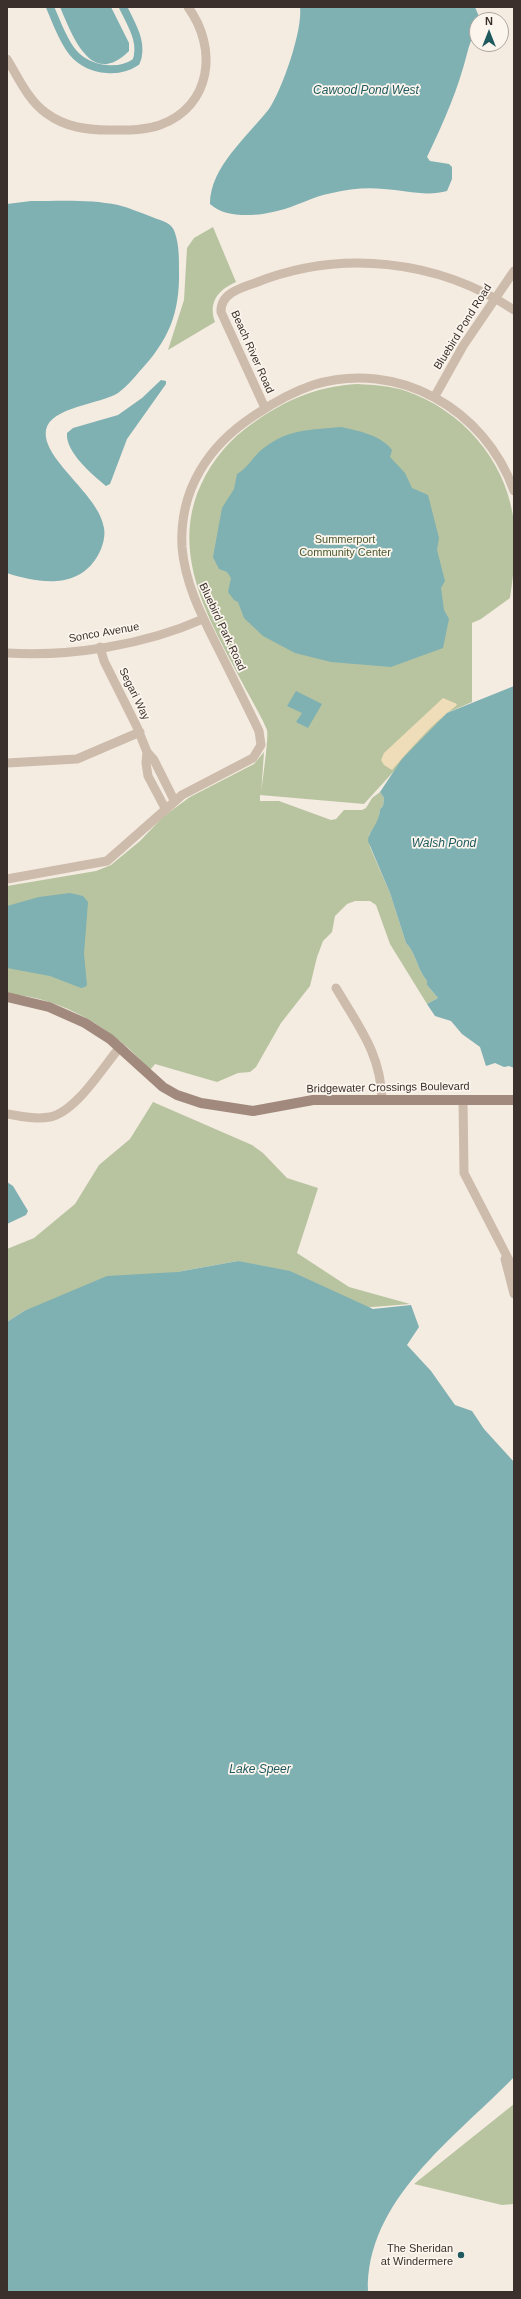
<!DOCTYPE html>
<style>
body{margin:0}
#map{position:relative;width:521px;height:2299px;overflow:hidden;background:#f4ebe1;font-family:Arial,sans-serif}
canvas{display:block}
.frame{position:absolute;inset:0;border:8px solid #3b302b;pointer-events:none}
.north{position:absolute;left:469px;top:12px;width:40px;height:40px;box-sizing:border-box;background:#fbf5ee;border:1px solid #aea6a0;border-radius:50%;rotate:0deg;font-size:11px;font-weight:700;line-height:16px;text-align:center;color:#3b302b}
.north::after{content:'';display:block;margin:auto;width:14px;height:18px;background:#1f5a5e;clip-path:polygon(50% 0,100% 100%,50% 72%,0 100%)}
</style>
<div id="map">
<canvas width="521" height="2299"></canvas>
<div class="frame"></div>
<div class="north">N</div>
</div>
<script>
const ctx = document.querySelector('canvas').getContext('2d');
ctx.lineJoin = 'round';
function paint(path, color) { ctx.fillStyle = color; ctx.fill(path, 'evenodd'); }
function stroke(path, color, width, dash) { ctx.strokeStyle = color; ctx.lineWidth = width; ctx.lineCap = dash ? 'butt' : 'round'; ctx.setLineDash(dash || []); ctx.stroke(path); }
function drawText(font, color, halo, rows, align = 'center') {
  ctx.font = font + ' Arial,sans-serif'; ctx.lineWidth = 3.5; ctx.setLineDash([]); ctx.textBaseline = 'middle'; ctx.strokeStyle = halo; ctx.fillStyle = color; for (const [text, x, y, turn = 0] of rows) {
    ctx.save(); ctx.translate(x, y); ctx.rotate((+turn || 0) * Math.PI / 180); ctx.textAlign = isNaN(turn) ? turn : align; if (halo) ctx.strokeText(text, 0, 0); ctx.fillText(text, 0, 0); ctx.restore();
  }
}
paint(new Path2D(`
 M213,227L236,282C218,290 208,302 215,322L168,350L184,300L187,248L194,238Z
 M358,384C374,385 391,386 406,391C461,410 504,458 513,516C517,542 514,572 510,598L481,619L472,623V702L447,713L364,804L260,795V801H279L331,820L336,819L344,810H362L366,808L372,798L380,792L384,798L383,806L380,809L379,820L369,835L370,847L390,893L406,943C416,953 417,969 427,981V985L438,998L427,1004L390,944L376,905L370,901H355L347,904L335,916L332,932L323,941L317,957L310,986L281,1023L256,1067L250,1072L238,1073L217,1082L155,1064L150,1070C114,1029 62,997 7,994V886L96,871L111,865L140,841L164,816L190,797L254,764L264,752L261,795C262,783 269,737 267,730C262,718 255,706 249,695C217,633 171,565 197,494C207,468 223,446 245,429C279,403 314,386 358,384Z
 M153,1102L252,1145L263,1153L287,1178L318,1188L297,1253L349,1287L410,1304L360,1308L238,1261L177,1272L24,1311L7,1322V1249L34,1238L75,1204L99,1165L130,1139Z
 M514,2104V2204L502,2205L414,2184Z`), '#b8c4a0');
paint(new Path2D(`
 M443,698L457,704L456,706C432,724 412,747 392,770L384,765L381,760L384,753Z`), '#efdcb8');
paint(new Path2D(`
 M60,7H111L129,43V51C91,89 72,35 60,7Z
 M300,7H475L480,19L477,20C477,30 471,39 468,50C458,90 445,119 427,157L430,161L449,164L452,167V179L447,191C427,197 404,190 384,189C366,187 349,189 332,193C313,196 296,207 277,211C258,216 226,219 210,204C210,167 248,136 269,109C282,90 303,30 300,7Z
 M31,201C59,201 90,199 118,205C130,208 141,213 152,217C162,221 172,222 175,233C179,245 179,257 179,270C180,313 169,340 139,372C133,379 126,387 118,393C101,404 50,407 46,430C41,459 100,495 104,528C106,538 101,552 95,560C75,589 37,583 7,573V204Z
 M161,380L166,381V384L127,439L110,484L106,486C93,475 65,452 67,433L73,428L118,415L142,398Z
 M341,427C359,431 381,435 392,450L390,457L405,473L412,488L428,495L439,538L437,550L445,581L441,588L442,595L444,610L449,619L443,648L391,667L331,662L295,653L263,636L244,618L238,602L234,600L228,592L231,578L227,572L219,569L213,557L222,508L234,489L237,474C247,468 251,460 259,452C285,429 308,430 341,427Z
 M514,686V1068L509,1066L504,1067L495,1063L486,1066L480,1047L462,1034L451,1021L435,1016L427,1004L438,998L427,985V981C417,969 416,953 406,943L390,893L368,841C369,830 379,825 380,809L383,806L384,798L380,792L402,759L447,713Z
 M296,691L322,704L308,728L296,722L302,713L287,706Z
 M70,893L83,896L88,902L84,954L87,985L85,987L81,988L50,976L7,968V906L39,897Z
 M7,1182L13,1186L28,1211L26,1215L7,1224Z
 M238,1261L290,1271L373,1309L411,1305L419,1327L407,1345L431,1371L455,1405L472,1411L484,1429L514,1462V2077C456,2137 365,2200 368,2292H7V1322L24,1311L107,1276L177,1272Z`), '#7fb0b2');
stroke(new Path2D(`
 M50,7C63,37 70,66 107,69C118,70 127,68 136,62C144,43 131,24 123,7`), '#7fb0b2', 8);
stroke(new Path2D(`
 M7,59C18,77 28,100 46,113C65,127 86,130 109,130C126,130 143,131 160,125C212,106 218,48 188,7
 M435,396L463,346L514,271
 M265,408L221,312C220,294 240,288 255,283C340,249 437,259 514,310
 M100,647L104,661L137,727L147,752L146,763L148,776L165,808
 M7,653C70,657 145,645 203,619
 M147,752L154,760L174,800
 M7,763L77,759L140,732
 M7,879L107,861L182,795L253,758L261,745L259,731C246,704 233,678 220,652C203,618 185,585 182,547C179,489 209,445 255,415C273,403 292,392 313,385C398,359 485,409 514,491
 M336,988C359,1027 381,1054 382,1100
 M463,1100L464,1173L514,1270
 M7,1114C21,1116 35,1120 50,1117C76,1112 103,1067 120,1047
 M505,1259L514,1294`), '#cdbbac', 9);
stroke(new Path2D(`
 M7,997L49,1007L85,1023L110,1039L163,1087L177,1095L201,1103L253,1111L313,1100H514`), '#a18a7d', 10);
for (const [x, y, r, color] of [
 [461,2255,4,"#1f5a5e"]
]) { const dot = new Path2D(); dot.arc(x, y, r, 0, 2 * Math.PI); ctx.fillStyle = color; ctx.fill(dot); stroke(dot, '#fbf5ee', 1.5); }
drawText('11px', '#3b302b', '#fbf5ee', [
 ["Bluebird Pond Road",463,327,-58],
 ["Beach River Road",252,352,66],
 ["Bluebird Park Road",222,627,65],
 ["Sonco Avenue",104,633,-10],
 ["Segari Way",134,694,64],
 ["Bridgewater Crossings Boulevard",388,1088,-1]
]);
drawText('11px', '#4a5a2e', '#fbf5ee', [
 ["Summerport",345,540],
 ["Community Center",345,553]
]);
drawText('11px', '#3b302b', '#fbf5ee', [
 ["The Sheridan",453,2249],
 ["at Windermere",453,2262]
], 'right');
drawText('italic 12px', '#1f5a5e', '#fbf5ee', [
 ["Cawood Pond West",366,91],
 ["Walsh Pond",444,844],
 ["Lake Speer",260,1770]
]);
</script>
